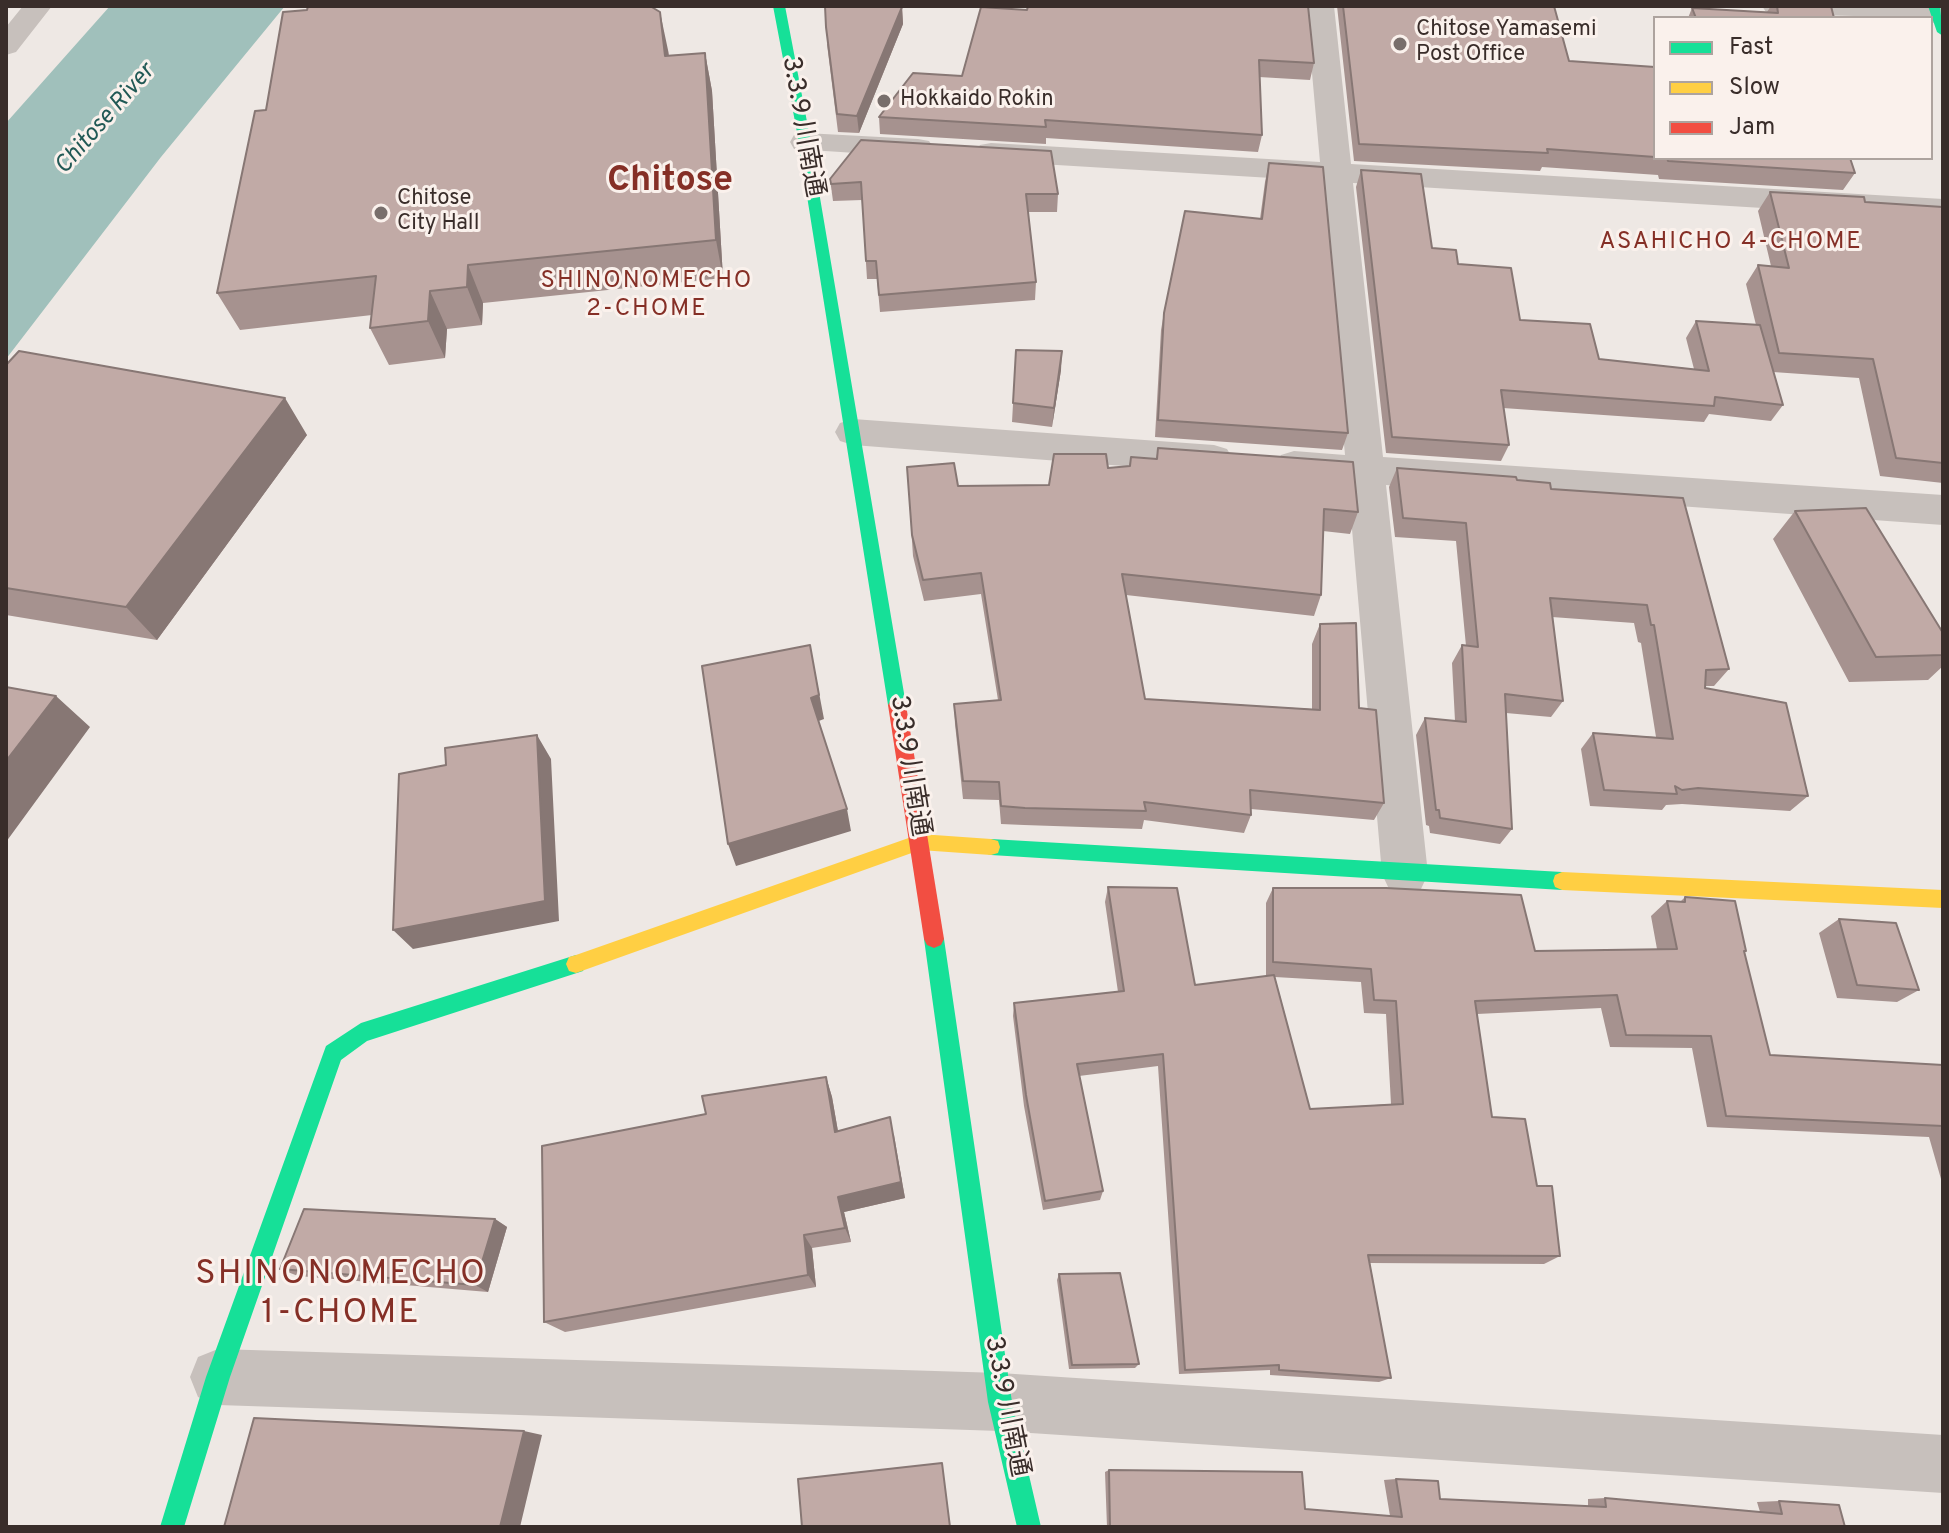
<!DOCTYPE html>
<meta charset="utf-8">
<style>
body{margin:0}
#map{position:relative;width:1949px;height:1533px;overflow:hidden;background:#eee8e4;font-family:Overpass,sans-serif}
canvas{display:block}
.frame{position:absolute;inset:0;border:8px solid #392d2a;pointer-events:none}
.legend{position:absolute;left:1653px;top:16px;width:280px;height:144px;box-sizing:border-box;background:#faf1ec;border:2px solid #ada39e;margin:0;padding:10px 14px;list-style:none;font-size:24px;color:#392d2a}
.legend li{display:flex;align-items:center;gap:16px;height:40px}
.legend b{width:40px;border:2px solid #ada39e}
</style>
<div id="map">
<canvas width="1949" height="1533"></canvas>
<div class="frame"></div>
<ul class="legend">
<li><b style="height:10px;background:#16e098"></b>Fast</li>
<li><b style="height:10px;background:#ffcf43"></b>Slow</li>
<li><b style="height:10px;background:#f24e42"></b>Jam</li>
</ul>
</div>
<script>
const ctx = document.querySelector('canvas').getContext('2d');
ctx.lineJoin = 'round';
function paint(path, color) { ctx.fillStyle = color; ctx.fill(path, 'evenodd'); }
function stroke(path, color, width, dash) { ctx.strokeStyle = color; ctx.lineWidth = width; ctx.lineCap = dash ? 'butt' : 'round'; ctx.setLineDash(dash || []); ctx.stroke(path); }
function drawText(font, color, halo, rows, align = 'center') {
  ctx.font = font + ' Overpass,"Noto Sans JP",sans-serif'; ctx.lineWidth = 6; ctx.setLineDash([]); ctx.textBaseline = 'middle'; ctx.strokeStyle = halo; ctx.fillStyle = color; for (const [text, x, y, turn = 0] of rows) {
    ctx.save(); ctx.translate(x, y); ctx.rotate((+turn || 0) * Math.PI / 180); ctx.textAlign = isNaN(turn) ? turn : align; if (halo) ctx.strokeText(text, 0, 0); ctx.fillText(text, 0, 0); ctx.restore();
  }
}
paint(new Path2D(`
 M110,6H285L161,157L6,359V123Z`), '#a0c0bb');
paint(new Path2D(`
 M23,6H52L16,52L6,55V27Z
 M1306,6H1334L1351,164L1943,199V219L1353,183L1383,457L1943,495V525L1386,485L1428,874L1421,889L1405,895L1389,889L1382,874L1348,483L1294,479L1281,475L1275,465L1281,455L1294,451L1345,455L1321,181L991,161L980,159L975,152L980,145L991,143L1320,162Z
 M1762,6L1937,7L1943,8V22L1931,23V18L1776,14L1766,12Z
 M805,133L918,139L929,141L934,148L929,155L918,157L794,149L790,142L794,135Z
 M853,419L1214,445L1227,449L1233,459L1227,469L1214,473L853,445L840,441L835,432L840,423Z
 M218,1349L1000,1373L1943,1435V1493L1000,1431L218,1405L198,1397L190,1377L198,1357Z`), '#c7c0bc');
paint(new Path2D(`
 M773,6H785L808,127L906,705L903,710H891L888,705L796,127Z
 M1928,6H1940L1943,36L1937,32Z
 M991,839L1562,872L1569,875L1571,881L1569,887L1562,890L991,855L984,853L982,847L984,841Z
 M934,930L941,933L944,939L1012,1402L1041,1527H1017L988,1402L924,939L927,933Z
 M576,955L583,957L586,964L583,971L367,1041L341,1060L230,1377L184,1527H160L206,1377L326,1046L361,1023Z`), '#16e098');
paint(new Path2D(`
 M920,834L991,839L998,841L1000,847L998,853L991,855L920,850L576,973L569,971L566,964L569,957L576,955Z
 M1562,872L1943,890V908L1562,890L1555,887L1553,881L1555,875Z`), '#ffcf43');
paint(new Path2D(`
 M897,698L903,700L906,705L944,939L941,945L934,948L927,945L924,939L888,705L891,700Z`), '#f24e42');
paint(new Path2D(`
 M1337,6H1554L1569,61L1655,67V158H1850L1855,173L1843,190L1659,179L1658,175L1542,167L1540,171L1354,161Z
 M1771,6H1831L1834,18H1688L1692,8L1767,12Z
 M902,7L903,24L859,133L838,132L827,44Z
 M307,10L668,50L669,56L705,53L712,91L723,278L483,303L482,325L447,329L445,358L389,365L370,328L372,315L240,330L217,293L266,110Z
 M1027,10L1314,63L1310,80L1259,77L1262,135L1258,152L1046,138V144L880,134L879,117L962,76Z
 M1269,163L1348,433L1342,450L1155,437L1161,330L1164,313L1260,219L1265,182Z
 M1361,170L1432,248L1458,264L1520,320L1599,359L1694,369L1686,338L1696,321L1756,325L1746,284L1758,265L1771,266L1758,211L1770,192L1865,202L1943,207V483L1880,476L1859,378L1773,372L1783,405L1771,421L1709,414L1704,422L1503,408L1509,445L1501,461L1386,453L1356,187Z
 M830,179L1058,194L1057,212H1028L1036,282L1035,300L880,312L877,279H867L862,200L833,201Z
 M1016,350L1061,370L1052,427L1012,422Z
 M6,365L307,435L157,640L6,615Z
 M1158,448L1358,512L1350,534L1323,531L1321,595L1314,616L1126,595L1145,699L1312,709V644L1320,624L1359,708L1384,803L1374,820L1251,809V815L1244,833L1144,820L1142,829L1024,825L1001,824L999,800L963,799L955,724L954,704L998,700L981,594L924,601L913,556L907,467L958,486L1049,485L1108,468L1129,466L1131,457L1156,459Z
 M1397,468L1517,480L1551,489L1729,669L1714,686H1705V688L1808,796L1790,811L1682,804L1666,805L1662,810L1590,806L1581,749L1593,733L1656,737L1641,643L1638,642L1634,623L1552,617L1563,701L1551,717L1506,713L1512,829L1500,844L1430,833L1429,826L1426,825L1416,735L1425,718L1455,721L1452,663L1462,645L1466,646L1456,541L1395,537L1389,487Z
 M1795,511L1943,633V666L1928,680L1849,682L1773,539Z
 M1108,887L1195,985L1266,976V903L1273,888L1535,951L1657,949L1651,916L1667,901L1680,902L1685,897L1746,951L1744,953L1770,1055L1943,1065V1186L1929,1137L1707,1127L1692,1048L1610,1047L1601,1008L1477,1014L1492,1117L1537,1186L1560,1256L1544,1264L1370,1263L1391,1378L1379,1382L1270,1375V1370L1179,1374L1158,1066L1079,1076L1103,1191L1100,1200L1043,1210L1024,1106L1013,1016L1014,1003L1118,992L1105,902ZM1275,977L1361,982L1364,1013L1386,1014L1391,1104L1310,1109Z
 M1839,919L1919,990L1897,1002L1837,998L1819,933Z
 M826,1077L832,1097L838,1131L894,1135L905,1198L844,1212L851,1242L812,1248L816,1287L565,1332L544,1322L706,1114Z
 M495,1219L507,1227L488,1292L298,1276L280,1269Z
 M1059,1274L1139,1364L1135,1368L1069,1369L1057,1280Z
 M1109,1470L1305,1509L1390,1516L1384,1480L1396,1479L1440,1499L1588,1506V1499L1605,1498L1760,1512L1757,1502L1779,1501L1845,1527H1107L1105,1472Z`), '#a6928f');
paint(new Path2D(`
 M902,7L903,24L859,133L857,116Z
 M660,12L668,50L673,94L665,56Z
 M705,53L712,91L723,278L716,240Z
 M468,265L483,303L482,325L467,287Z
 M430,291L447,329L445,358L428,321Z
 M1062,351L1061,370L1052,427L1054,408Z
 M285,398L307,435L157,640L126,607Z
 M810,645L824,719L816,722L811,698Z
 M56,696L90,727L6,842V761Z
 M537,735L551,759L559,921L413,949L393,930Z
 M847,809L851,831L736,866L728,844Z
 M826,1077L832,1097L841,1149L835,1132Z
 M890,1117L905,1198L844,1212L851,1242L845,1228L838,1197Z
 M495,1219L507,1227L488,1292L475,1285Z
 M804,1235L812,1248L816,1287L808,1275Z
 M524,1431L542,1435L520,1527H500Z`), '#877774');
const building = new Path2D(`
 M308,6H650L660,12L665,56L705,53L716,240L468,265L467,287L430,291L428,321L370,328L376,276L217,293L255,111L266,110L283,12L307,10Z
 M825,6L902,7L857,116L837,114L826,27Z
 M1028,6H1308L1314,63L1259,60L1262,135L1045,120L1046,127L879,117L913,73L962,76L981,7L1027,10Z
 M1343,6H1554L1569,61L1655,67V157L1547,149L1548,153L1359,144Z
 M1777,6H1831L1834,18H1696L1692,8L1778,13Z
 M861,140L1051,151L1058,194H1026L1036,282L879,295L876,261H866L861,182L831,184L830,179Z
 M1667,158H1850L1855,173L1668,161Z
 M1269,163L1323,167L1348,433L1158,420L1164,313L1185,211L1262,219Z
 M1361,170L1421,174L1432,248L1456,250L1458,264L1511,268L1520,320L1590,324L1599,359L1709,371L1696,321L1760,325L1783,405L1715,397L1714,406L1501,390L1509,445L1392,437Z
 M1770,192L1864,197L1865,202L1943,207V463L1896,458L1873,359L1779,353L1758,265L1789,268Z
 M1016,350L1062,351L1054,408L1013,403Z
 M19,351L285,398L126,607L6,588V365Z
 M1158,448L1353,462L1358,512L1324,509L1321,595L1122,574L1145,699L1320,710V624L1356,623L1359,708L1376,710L1384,803L1250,790L1251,815L1144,802L1146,811L1025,808L1001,806L999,782L963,781L954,704L1001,700L981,573L923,580L912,535L907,467L954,463L958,486L1049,485L1054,454H1106L1108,468L1130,466L1131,457L1157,459Z
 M1397,468L1516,477L1517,480L1550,483L1551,489L1683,498L1729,669L1706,670L1705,688L1786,703L1808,796L1698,788L1682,790L1675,786L1677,794L1604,790L1593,733L1673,739L1654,625H1651L1647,605L1550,598L1563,701L1505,694L1512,829L1440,818L1439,810H1436L1425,718L1466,722L1462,645L1478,647L1466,523L1403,518Z
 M1866,508L1943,633V655L1876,657L1795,511Z
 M810,645L819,695L811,698L847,809L728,844L702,666Z
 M6,687L56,696L6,761Z
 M537,735L545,901L393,930L399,774L446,765L445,748Z
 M1108,887L1177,888L1195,985L1274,975L1310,1109L1403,1104L1396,1001L1374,1000L1371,969L1273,962V888H1386L1521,895L1535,951L1677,949L1667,901L1685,902V897L1735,901L1746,951H1744L1770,1055L1943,1065V1126L1726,1116L1711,1036L1626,1035L1617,995L1475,1001L1492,1117L1525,1119L1537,1186H1552L1560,1256L1368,1255L1391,1378L1279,1370V1365L1185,1370L1163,1054L1077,1064L1103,1191L1045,1201L1026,1095L1014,1003L1124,991Z
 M1839,919L1896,923L1919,990L1857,985Z
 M826,1077L835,1132L890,1117L901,1182L838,1197L845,1228L804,1235L808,1275L544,1322L542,1146L706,1114L702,1096Z
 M304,1209L495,1219L475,1285L280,1269Z
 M1120,1273L1139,1364L1072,1365L1059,1274Z
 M254,1418L524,1431L500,1527H224Z
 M942,1463L950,1527H802L798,1479Z
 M1109,1470L1302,1472L1305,1509L1402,1517L1396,1479L1438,1481L1440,1499L1606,1507L1605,1498L1782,1514L1779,1501L1839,1505L1845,1527H1110Z`);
paint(building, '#c1aaa6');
stroke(building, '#877774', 2);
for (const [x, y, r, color] of [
 [1400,44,8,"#786e6b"],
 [884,101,8,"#786e6b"],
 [381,213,8,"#786e6b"]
]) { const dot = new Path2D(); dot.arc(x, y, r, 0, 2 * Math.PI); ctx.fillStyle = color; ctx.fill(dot); stroke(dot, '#faf1ec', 3); }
drawText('22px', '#392d2a', '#faf1ec', [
 ["Chitose Yamasemi",1416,31],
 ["Post Office",1416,56],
 ["Hokkaido Rokin",900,101],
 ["Chitose",397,200],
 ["City Hall",397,225]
], 'left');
drawText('italic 24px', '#215955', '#faf1ec', [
 ["Chitose River",106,120,-49]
]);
ctx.letterSpacing = '2px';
drawText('24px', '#852f26', '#faf1ec', [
 ["ASAHICHO 4-CHOME",1731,243],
 ["SHINONOMECHO",647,282],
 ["2-CHOME",647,310]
]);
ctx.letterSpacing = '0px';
drawText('26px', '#392d2a', '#faf1ec', [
 ["3.3.9 川南通",801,127,80],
 ["3.3.9 川南通",908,766,81],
 ["3.3.9 川南通",1005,1407,79]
]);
ctx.letterSpacing = '2px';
drawText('34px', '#852f26', '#faf1ec', [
 ["SHINONOMECHO",341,1276],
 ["1-CHOME",341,1315]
]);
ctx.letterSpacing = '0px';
drawText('bold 36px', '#852f26', '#faf1ec', [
 ["Chitose",670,183]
]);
</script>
